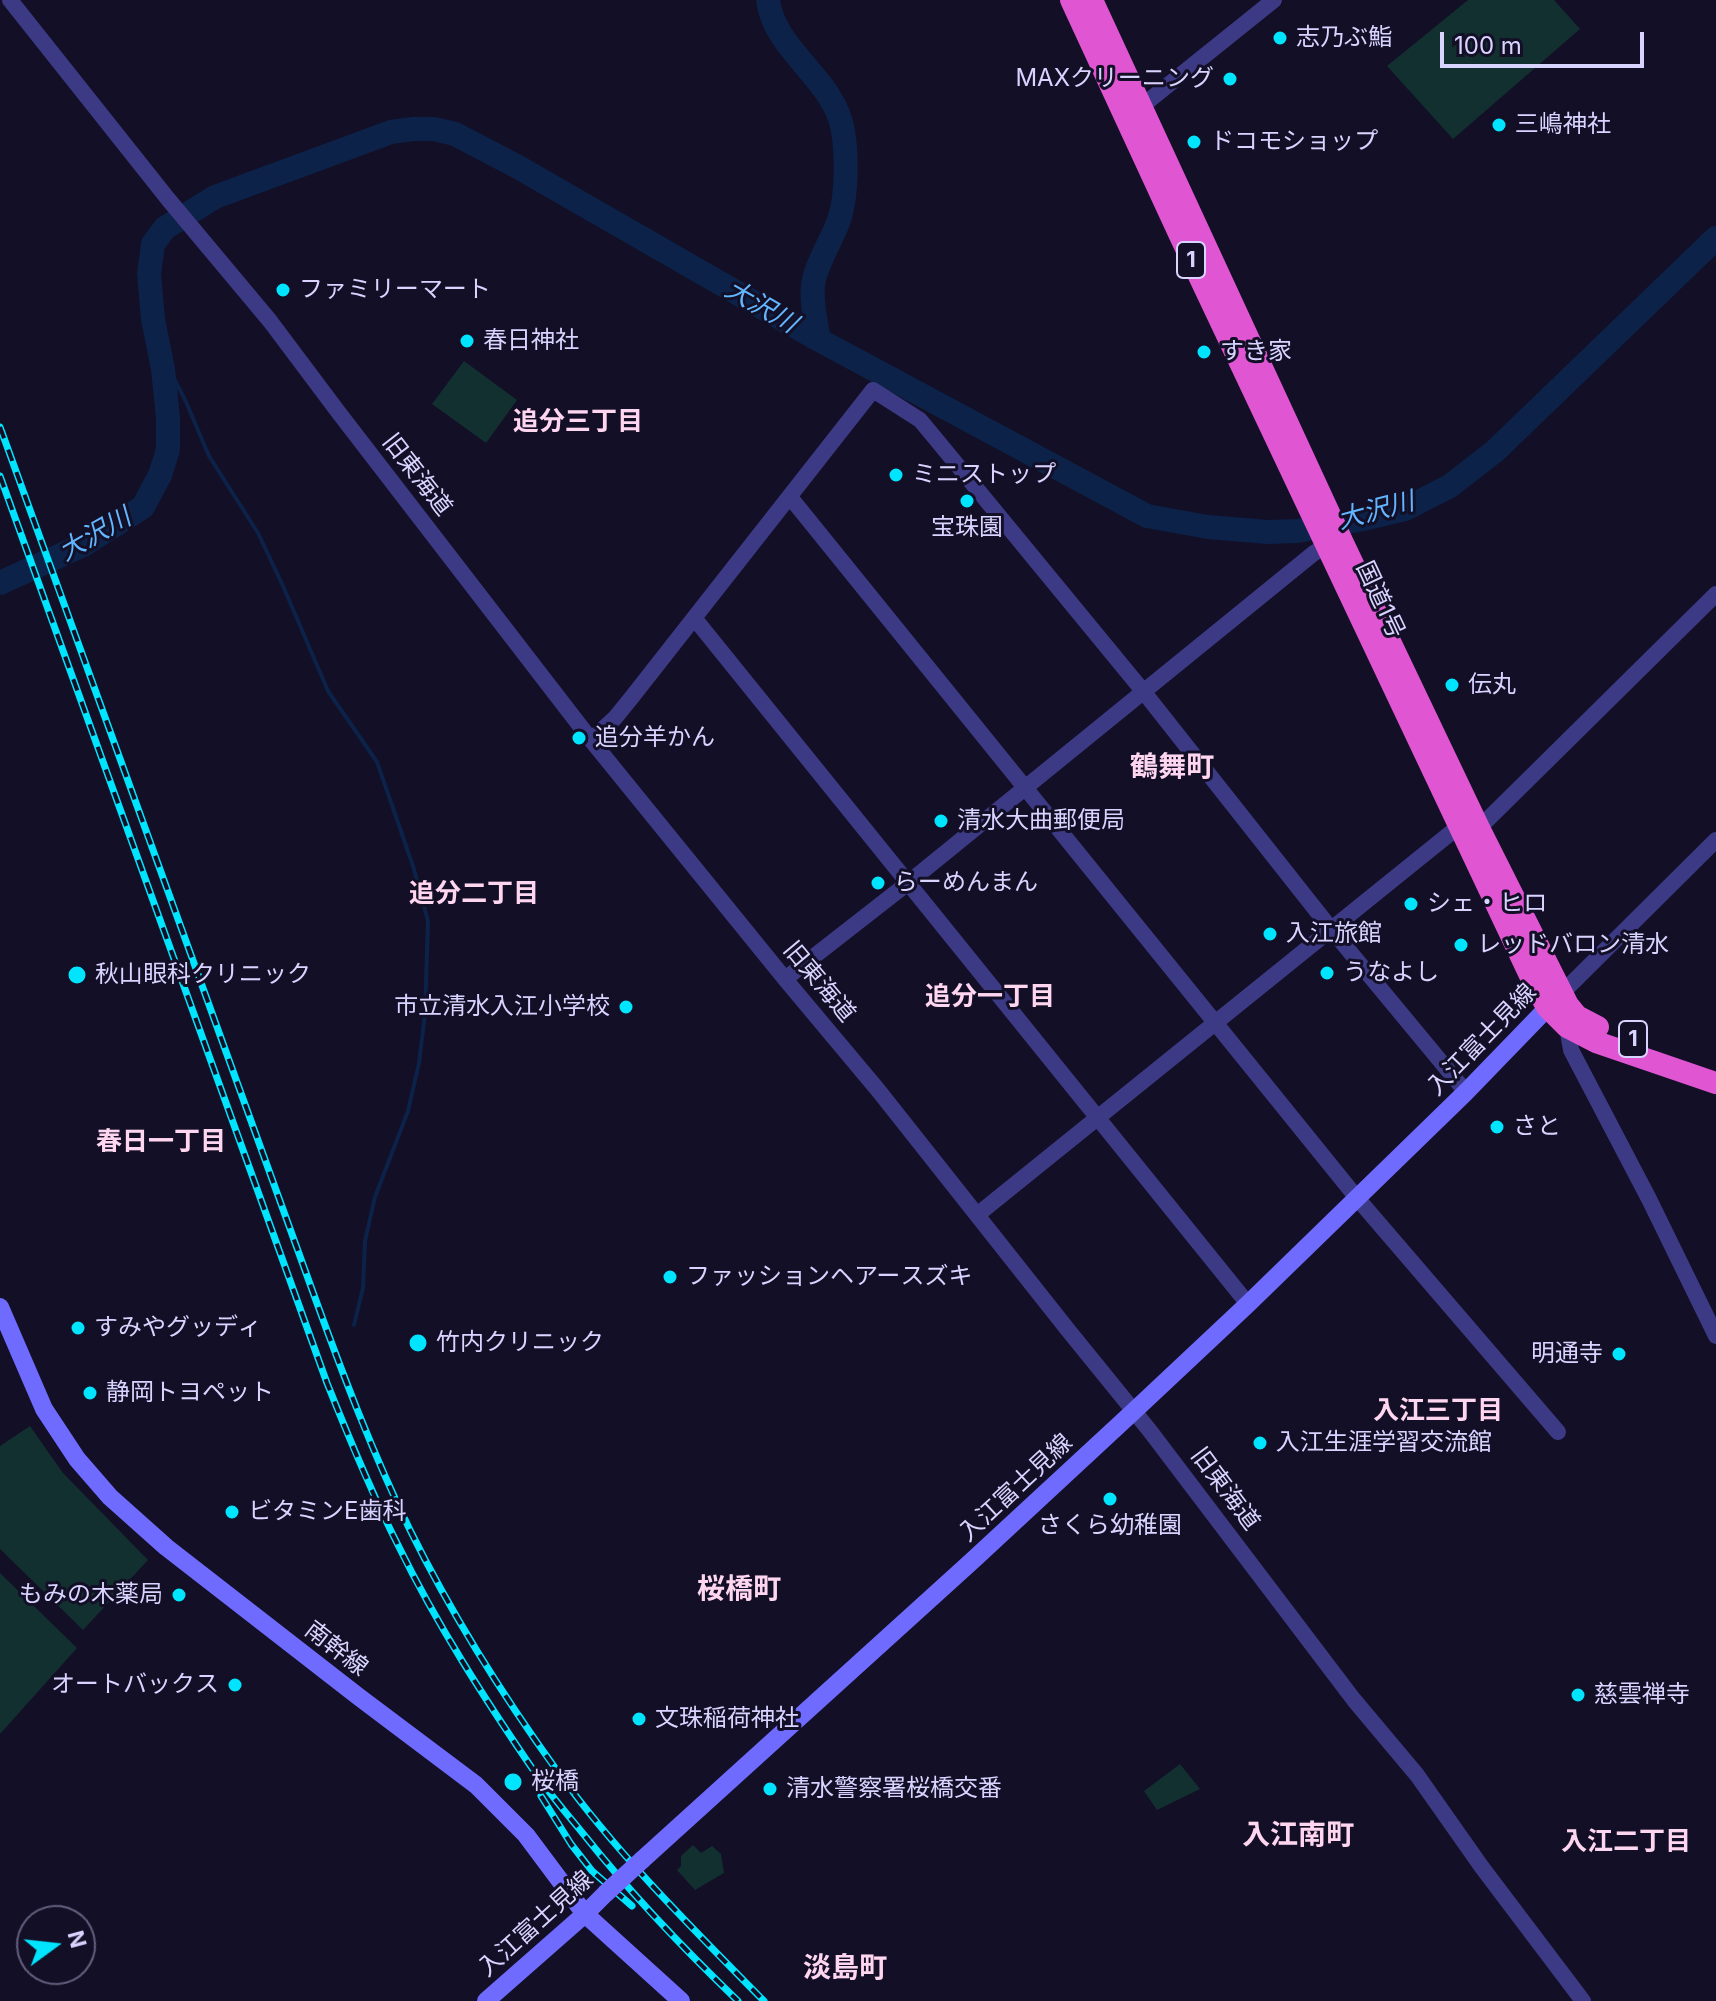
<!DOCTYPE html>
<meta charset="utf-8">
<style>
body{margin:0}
#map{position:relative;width:1716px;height:2001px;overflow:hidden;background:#130f26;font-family:Inter,sans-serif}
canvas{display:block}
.north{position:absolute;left:16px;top:1905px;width:80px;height:80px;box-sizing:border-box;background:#130f26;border:2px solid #625e7d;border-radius:50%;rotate:75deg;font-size:22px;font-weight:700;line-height:32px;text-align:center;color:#d9d4ff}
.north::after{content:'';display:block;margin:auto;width:28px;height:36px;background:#00e5ff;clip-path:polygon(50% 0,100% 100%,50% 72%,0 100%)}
.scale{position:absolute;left:1440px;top:32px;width:204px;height:36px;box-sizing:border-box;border:4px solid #d9d4ff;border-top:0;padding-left:10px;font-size:24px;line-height:28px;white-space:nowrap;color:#d9d4ff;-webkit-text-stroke:6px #130f26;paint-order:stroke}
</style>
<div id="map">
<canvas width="1716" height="2001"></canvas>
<div class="north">N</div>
<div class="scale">100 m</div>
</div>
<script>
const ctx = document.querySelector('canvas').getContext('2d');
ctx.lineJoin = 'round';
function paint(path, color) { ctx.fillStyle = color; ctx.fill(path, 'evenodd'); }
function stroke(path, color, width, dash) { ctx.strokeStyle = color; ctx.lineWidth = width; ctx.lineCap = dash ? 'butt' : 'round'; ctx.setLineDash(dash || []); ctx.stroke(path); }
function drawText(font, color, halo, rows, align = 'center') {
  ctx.font = font + ' Inter,"Noto Sans JP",sans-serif'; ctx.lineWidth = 6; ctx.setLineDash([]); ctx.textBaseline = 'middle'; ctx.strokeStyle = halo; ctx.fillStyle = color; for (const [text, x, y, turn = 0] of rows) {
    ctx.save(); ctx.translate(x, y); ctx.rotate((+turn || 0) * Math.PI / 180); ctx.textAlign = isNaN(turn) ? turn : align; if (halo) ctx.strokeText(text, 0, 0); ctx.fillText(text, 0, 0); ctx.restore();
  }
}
paint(new Path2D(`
 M1468,0H1554L1580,29L1453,139L1387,66Z
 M464,361L517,400L486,443L432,404Z
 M30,1426L63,1473L148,1560L83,1630L0,1549V1446Z
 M0,1573L77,1648L0,1734Z
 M1180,1764L1200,1789L1157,1810L1144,1791Z
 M693,1845L701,1853L712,1846L721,1854L724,1873L695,1890L677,1870L681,1866V1856Z`), '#12302f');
stroke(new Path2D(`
 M160,351L186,402L209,456L258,533L283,586L328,691L377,762L413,866L428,921L425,1014L419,1063L408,1111L375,1197L365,1241L363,1288L354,1325`), '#0c2248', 4);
stroke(new Path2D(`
 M768,0C774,51 835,79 843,131C847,155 847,193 840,217C834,237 815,265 813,285C811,303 816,322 819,340
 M0,583L83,545L143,507L160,475L168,450V418L163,369L153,319L149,274L153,244L165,228L215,197L391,132L413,129H434L455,134L518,167L819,340L1147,516L1208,527L1268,532L1298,531L1363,519L1405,509L1450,486L1495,451L1716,238`), '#0c2248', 24);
stroke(new Path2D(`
 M10,0L168,199L270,321L339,413L591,740L785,979L878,1090L1068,1330L1150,1431L1354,1700L1417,1775L1481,1866L1583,2001
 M1142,106L1274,0
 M790,497L1357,1198L1558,1432
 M695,619L1248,1304
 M591,740L615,718L632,697L873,390L920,420L935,438L1143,691L1331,929L1466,1092
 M1479,828L1716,594
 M785,979L908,883L1314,553L1326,546
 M1561,994L1716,840
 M1570,1023L1567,1027L1571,1050L1649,1199L1716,1336
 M977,1215L1458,827`), '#3d3a85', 16);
stroke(new Path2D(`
 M0,1307L44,1409L77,1459L110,1497L166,1547L359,1697L476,1785L526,1835L585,1914L681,2001
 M642,1860L972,1561L1134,1411L1248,1304L1466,1092L1557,998
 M486,2001L585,1914L606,1893`), '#6f6bff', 18);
stroke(new Path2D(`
 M1071,0L1181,238L1535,986L1547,1007L1567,1027L1596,1042L1716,1083
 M1092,0L1344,545L1479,828L1568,1005L1577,1016L1598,1027`), '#e055d1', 22);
const rail = new Path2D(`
 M0,427L314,1295C343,1375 373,1454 410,1530C452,1615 503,1696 558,1772C619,1856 692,1928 764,2001
 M0,476L327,1383C349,1438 371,1492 398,1545C437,1625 486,1701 536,1774C551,1796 569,1816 585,1836C632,1895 684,1949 738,2001
 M541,1796L571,1844L592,1871L632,1906`);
stroke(rail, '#00e5ff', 7);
stroke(rail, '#130f26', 4, [12]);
stroke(new Path2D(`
 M606,1893L642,1860`), '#6f6bff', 18);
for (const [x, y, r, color] of [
 [1280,38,8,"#00e5ff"],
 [1230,79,8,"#00e5ff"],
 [1499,125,8,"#00e5ff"],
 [1194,142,8,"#00e5ff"],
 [283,290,8,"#00e5ff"],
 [467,341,8,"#00e5ff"],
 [1204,352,8,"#00e5ff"],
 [896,475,8,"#00e5ff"],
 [967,501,8,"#00e5ff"],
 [1452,685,8,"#00e5ff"],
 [579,738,8,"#00e5ff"],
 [941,821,8,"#00e5ff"],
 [878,883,8,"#00e5ff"],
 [1411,904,8,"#00e5ff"],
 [1270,934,8,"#00e5ff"],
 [1461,945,8,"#00e5ff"],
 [1327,973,8,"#00e5ff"],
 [77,975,10,"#00e5ff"],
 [626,1007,8,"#00e5ff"],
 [1497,1127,8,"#00e5ff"],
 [670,1277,8,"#00e5ff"],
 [78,1328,8,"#00e5ff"],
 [418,1343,10,"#00e5ff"],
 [1619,1354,8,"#00e5ff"],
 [90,1393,8,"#00e5ff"],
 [1260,1443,8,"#00e5ff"],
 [1110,1499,8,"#00e5ff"],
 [232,1512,8,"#00e5ff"],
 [179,1595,8,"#00e5ff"],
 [235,1685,8,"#00e5ff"],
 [1578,1695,8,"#00e5ff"],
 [639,1719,8,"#00e5ff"],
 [513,1782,10,"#00e5ff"],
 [770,1789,8,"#00e5ff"]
]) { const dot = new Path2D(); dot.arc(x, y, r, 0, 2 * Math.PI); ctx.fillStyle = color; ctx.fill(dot); stroke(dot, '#130f26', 3); }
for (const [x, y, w] of [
 [1191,260,28],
 [1633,1039,28]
]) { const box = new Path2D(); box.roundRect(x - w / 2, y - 18, w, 36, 6); ctx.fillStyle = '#130f26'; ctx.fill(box); stroke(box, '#d9d4ff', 2); }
drawText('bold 22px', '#d9d4ff', null, [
 ["1",1191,260],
 ["1",1633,1039]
]);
drawText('24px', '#d9d4ff', '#130f26', [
 ["志乃ぶ鮨",1296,38],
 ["MAXクリーニング",1214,79,"right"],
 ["三嶋神社",1515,125],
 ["ドコモショップ",1210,142],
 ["ファミリーマート",299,290],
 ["春日神社",483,341],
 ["すき家",1220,352],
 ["ミニストップ",912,475],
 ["宝珠園",967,528,"center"],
 ["伝丸",1468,685],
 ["追分羊かん",595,738],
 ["清水大曲郵便局",957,821],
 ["らーめんまん",894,883],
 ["シェ・ヒロ",1427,904],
 ["入江旅館",1286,934],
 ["レッドバロン清水",1477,945],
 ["うなよし",1343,973],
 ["秋山眼科クリニック",95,975],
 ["市立清水入江小学校",610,1007,"right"],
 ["さと",1513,1127],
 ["ファッションヘアースズキ",686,1277],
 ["すみやグッディ",94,1328],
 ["竹内クリニック",436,1343],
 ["明通寺",1603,1354,"right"],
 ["静岡トヨペット",106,1393],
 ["入江生涯学習交流館",1276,1443],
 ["ビタミンE歯科",248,1512],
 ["さくら幼稚園",1110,1526,"center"],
 ["もみの木薬局",163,1595,"right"],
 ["オートバックス",219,1685,"right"],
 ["慈雲禅寺",1594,1695],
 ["文珠稲荷神社",655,1719],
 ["桜橋",531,1782],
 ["清水警察署桜橋交番",786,1789]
], 'left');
drawText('24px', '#d9d4ff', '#130f26', [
 ["旧東海道",417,475,52],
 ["国道1号",1380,600,65],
 ["旧東海道",819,982,50],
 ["入江富士見線",1482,1040,-46],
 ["入江富士見線",1016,1488,-43],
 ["旧東海道",1225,1489,53],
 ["南幹線",336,1649,38],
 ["入江富士見線",536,1924,-42]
]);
drawText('italic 26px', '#62b6ff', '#130f26', [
 ["大沢川",761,307,30],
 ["大沢川",1376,511,-15],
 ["大沢川",95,535,-30]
]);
drawText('bold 26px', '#ffd6f0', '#130f26', [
 ["追分三丁目",578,422],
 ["追分二丁目",474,894],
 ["追分一丁目",990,997],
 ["春日一丁目",161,1142],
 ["入江三丁目",1438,1411],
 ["入江二丁目",1626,1842]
]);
drawText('bold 28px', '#ffd6f0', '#130f26', [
 ["鶴舞町",1172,768],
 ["桜橋町",739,1590],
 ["入江南町",1298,1836],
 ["淡島町",845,1969]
]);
</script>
